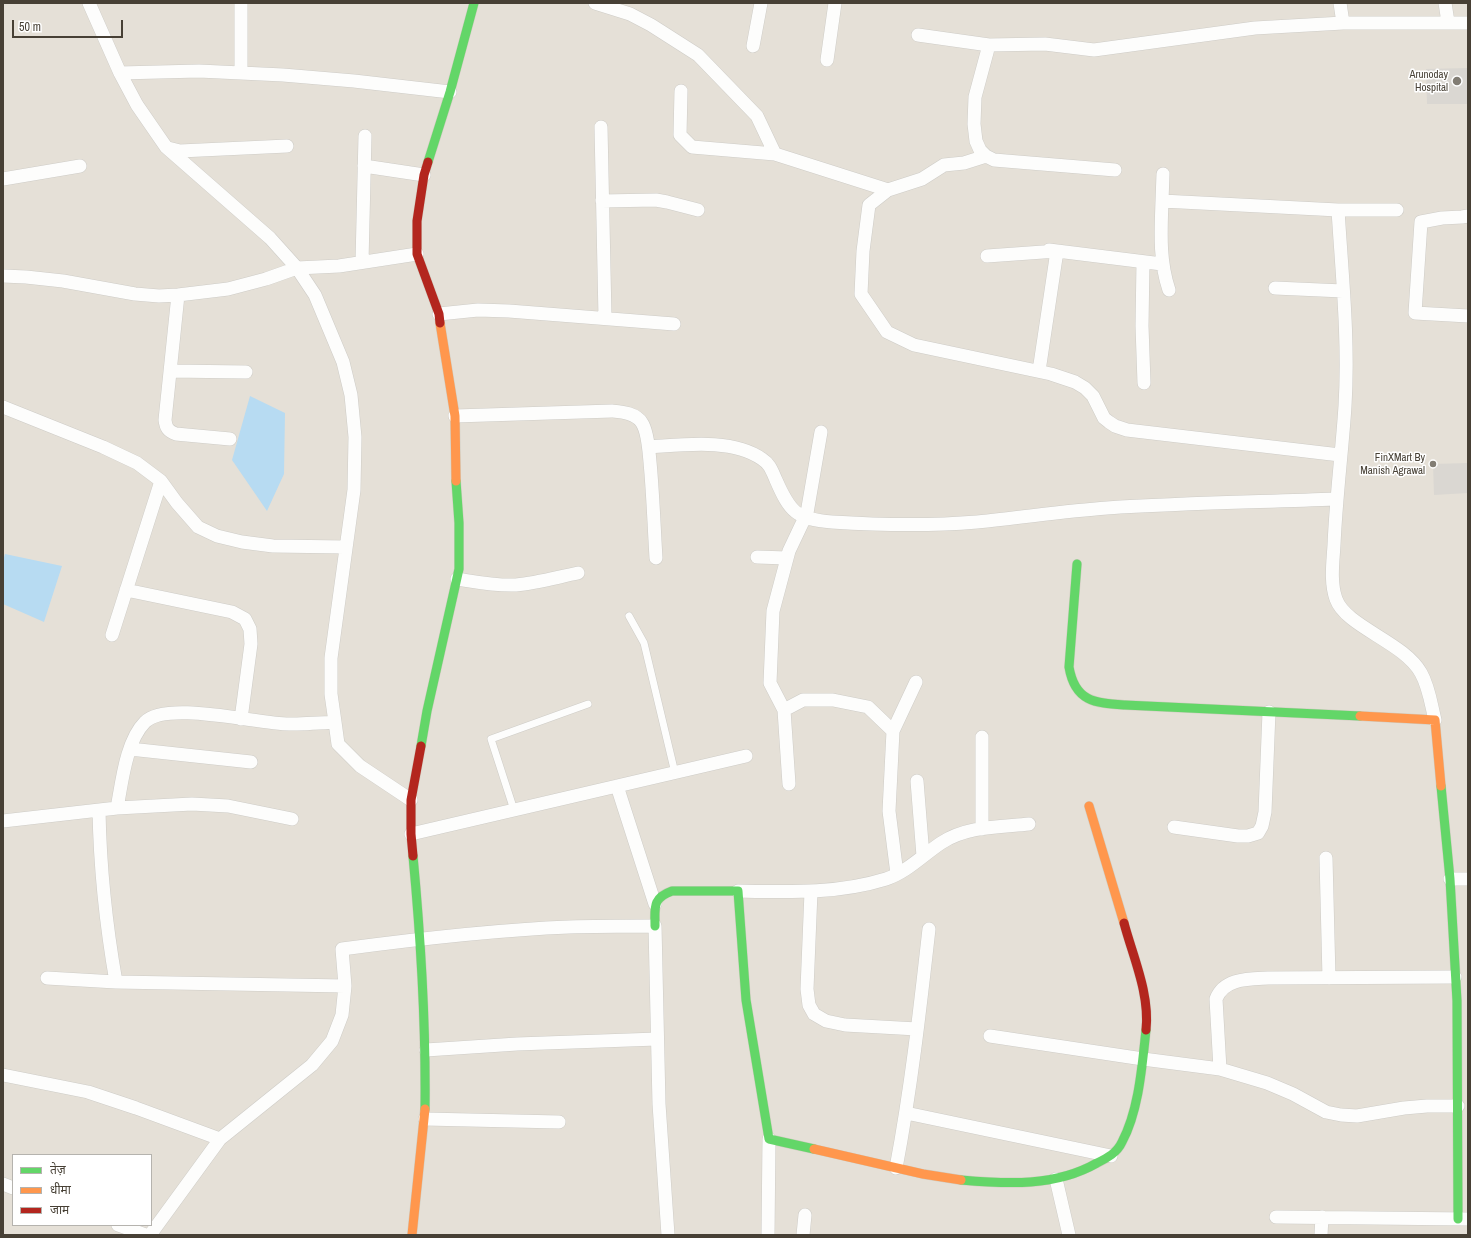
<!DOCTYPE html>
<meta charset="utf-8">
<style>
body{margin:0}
#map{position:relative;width:1471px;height:1238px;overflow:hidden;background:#f0efea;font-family:"Archivo Narrow","Noto Sans Devanagari",sans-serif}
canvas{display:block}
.frame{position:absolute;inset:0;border:4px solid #474035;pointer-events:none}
.legend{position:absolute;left:12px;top:1154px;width:140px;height:72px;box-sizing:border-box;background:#fff;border:1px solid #b5b3ae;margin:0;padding:5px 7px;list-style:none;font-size:12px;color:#474035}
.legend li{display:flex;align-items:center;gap:8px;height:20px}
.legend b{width:20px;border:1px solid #b5b3ae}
.scale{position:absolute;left:12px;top:20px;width:111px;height:18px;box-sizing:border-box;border:2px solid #474035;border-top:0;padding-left:5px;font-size:12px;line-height:14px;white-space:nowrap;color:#474035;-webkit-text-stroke:3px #fff;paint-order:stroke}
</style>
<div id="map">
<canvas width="1471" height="1238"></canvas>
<div class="frame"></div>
<ul class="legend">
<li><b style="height:5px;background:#63d668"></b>तेज़</li>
<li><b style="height:5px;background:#ff974d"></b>धीमा</li>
<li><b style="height:5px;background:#b3261e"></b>जाम</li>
</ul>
<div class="scale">50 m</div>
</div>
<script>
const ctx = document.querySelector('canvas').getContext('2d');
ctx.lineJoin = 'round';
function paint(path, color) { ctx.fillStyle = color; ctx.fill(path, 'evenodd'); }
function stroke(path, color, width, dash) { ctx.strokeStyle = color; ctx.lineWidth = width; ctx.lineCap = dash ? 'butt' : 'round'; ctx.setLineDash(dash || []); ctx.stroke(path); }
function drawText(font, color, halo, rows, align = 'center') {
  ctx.font = font + ' "Archivo Narrow",sans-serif'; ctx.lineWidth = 3; ctx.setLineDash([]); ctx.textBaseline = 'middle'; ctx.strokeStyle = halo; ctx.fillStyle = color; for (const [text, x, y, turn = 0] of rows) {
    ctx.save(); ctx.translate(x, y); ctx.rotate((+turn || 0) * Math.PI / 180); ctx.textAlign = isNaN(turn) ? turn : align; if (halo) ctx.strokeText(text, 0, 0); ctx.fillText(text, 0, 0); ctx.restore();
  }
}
paint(new Path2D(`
 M3,3H1468V1235H3ZM13,1155H151V1225H13Z`), '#e5e0d7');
paint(new Path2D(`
 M250,396L285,413L284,474L267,511L232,460Z
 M5,554L62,566L44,622L3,604V561Z`), '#b7dbf2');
paint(new Path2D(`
 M1468,68V104H1427L1426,69Z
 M1468,463V493L1434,495L1433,464Z`), '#dad7d2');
const lane = new Path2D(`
 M629,616L644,643L675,773
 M514,810L491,739L588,704`);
const street = new Path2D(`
 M89,3L120,73L137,105L166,147L270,238L297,268L315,295L343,362L351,395L355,437L354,490L331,658V694L335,722
 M241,3V73
 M595,3L630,14L651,25L698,55L757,116L775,154L888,190
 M1340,3L1343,23
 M1445,3L1448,22
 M918,35L989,45L1045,44L1094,50L1255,28L1343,23H1468
 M989,45L975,97L974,124L976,141L980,150L986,156L994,160L1115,170
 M753,46L761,3
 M827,60L835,3
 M120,73L199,71L283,75L354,81L450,92
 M681,91L680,135L692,147L775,154
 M601,127L605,317
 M168,148L180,151L287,146
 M986,156L964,163L944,165L922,179L888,190L869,205L863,251L861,294L887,332L914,345L1051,374L1075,382L1085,388L1093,396L1104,418L1109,422L1115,426L1127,430L1340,455
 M364,166L424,175
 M1163,174L1162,201L1338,210C1342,275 1349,341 1345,406C1342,452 1336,498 1334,545C1333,562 1330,582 1336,599C1346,627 1404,642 1421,673C1429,687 1431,704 1435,720
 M3,179L80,166
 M602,201L656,200L667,202L698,210
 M1162,201C1161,231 1159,260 1169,290
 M1338,210H1397
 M1468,216L1462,217L1442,218L1421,222L1415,313L1468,316
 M1049,250L1162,264
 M987,256L1057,251L1039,371
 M362,262L365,136
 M1143,262L1142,326L1144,383
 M3,276L26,277L63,281L135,294L159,296L178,295L228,289L266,279L297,268L339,266L417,254
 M1275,288L1343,291
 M178,295L165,420C166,428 168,431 176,434L230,439
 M439,314L478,310L509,311L674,324
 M170,371L246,372
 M3,407L103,447L137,463L161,481L177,503L198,527L217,536L242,542L273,546L345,547
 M455,416L612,411C622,412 636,413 642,423C648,432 649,452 650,462C653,494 654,526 656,558
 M649,447C683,445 732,438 762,459C770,464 772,471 776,480C790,512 796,519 832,522C880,525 929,526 977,522C1020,518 1064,511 1107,508C1183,503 1260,502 1336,499
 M757,557L787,558
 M457,579C476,582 496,586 516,585C537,583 558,577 578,573
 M126,590L232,612L245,619L250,629L251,644L241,719
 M112,635L161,481
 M784,710L803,700H833L868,707L893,731
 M130,749L251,762
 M917,781L923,856
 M789,784L784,710L770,683L773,611L789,551L807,513L821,432
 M617,786L655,904
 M117,808C122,782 126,741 145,722C167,700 257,724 289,724C304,724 319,723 335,722L338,744L360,766L411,800
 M99,810C100,868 106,925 116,982
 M3,821L117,808L192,804L228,806L292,819
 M1174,827L1238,836H1248L1258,833L1262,826L1265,812L1269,712
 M982,829V737
 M411,834L746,756
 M1326,858L1329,978
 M897,874L889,811L893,731L916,682
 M1450,879H1468
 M738,891C788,892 838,894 886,879C907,872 923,855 941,843C967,826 1000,827 1029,824
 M811,892L807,989L809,1005L814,1014L826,1021L845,1025L917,1029
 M47,978L116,982L345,986
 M990,1036L1143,1059L1220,1069L1267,1083L1293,1094L1326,1112L1341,1115L1357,1116L1404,1108L1427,1106H1458
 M426,1050L517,1044L657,1039
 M1220,1069L1216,999C1224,978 1249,979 1268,978L1455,977
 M3,1075L88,1092L136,1108L220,1139
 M906,1113L1111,1156
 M425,1119L559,1122
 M896,1168C911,1089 920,1009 929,929
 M1056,1179L1069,1235
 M3,1184L13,1188
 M1276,1217L1468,1219
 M118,1225L146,1235
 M150,1235L220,1139L312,1065L332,1041L342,1015L345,986L342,949C417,939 493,930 569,927C598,926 626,926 655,926L659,1104L668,1235
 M768,1235L769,1139
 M803,1235L805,1215
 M1321,1235L1322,1217`);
const fast = new Path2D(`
 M428,162L450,92L474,3
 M1077,564L1069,667C1075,702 1095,703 1125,705L1360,716
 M421,746L427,711L459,569V523L456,481
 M1441,786L1450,879L1457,1001L1458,1219
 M413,856C421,941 426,1025 425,1109
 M655,926C655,908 652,898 672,891H738L746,1000L769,1139L814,1149
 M961,1180C1007,1184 1055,1187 1097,1163C1107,1158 1117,1153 1122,1142C1139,1110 1142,1066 1146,1030`);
const slow = new Path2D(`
 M440,323L455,416L456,481
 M1360,716L1435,720L1441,786
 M1089,806L1124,923
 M814,1149L923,1174L961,1180
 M412,1235L425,1109`);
const jam = new Path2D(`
 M428,162L424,175L417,221V254L439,314L440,323
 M413,856L411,834V800L421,746
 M1124,923C1133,957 1150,994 1146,1030`);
stroke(lane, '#ceccc7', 8);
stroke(street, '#ceccc7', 14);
stroke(fast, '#d0ccc0', 10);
stroke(slow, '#d0ccc0', 10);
stroke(jam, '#d0ccc0', 10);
stroke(lane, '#fdfdfc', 7);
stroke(street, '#fdfdfc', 13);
stroke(fast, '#63d668', 9);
stroke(slow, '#ff974d', 9);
stroke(jam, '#b3261e', 9);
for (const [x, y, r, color] of [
 [1457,81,5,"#827d74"],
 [1433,464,4,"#827d74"]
]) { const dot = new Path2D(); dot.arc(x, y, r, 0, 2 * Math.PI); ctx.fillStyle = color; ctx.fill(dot); stroke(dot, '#fff', 1.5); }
drawText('11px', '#474035', '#fff', [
 ["Arunoday",1448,75],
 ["Hospital",1448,88],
 ["FinXMart By",1425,458],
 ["Manish Agrawal",1425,471]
], 'right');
</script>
